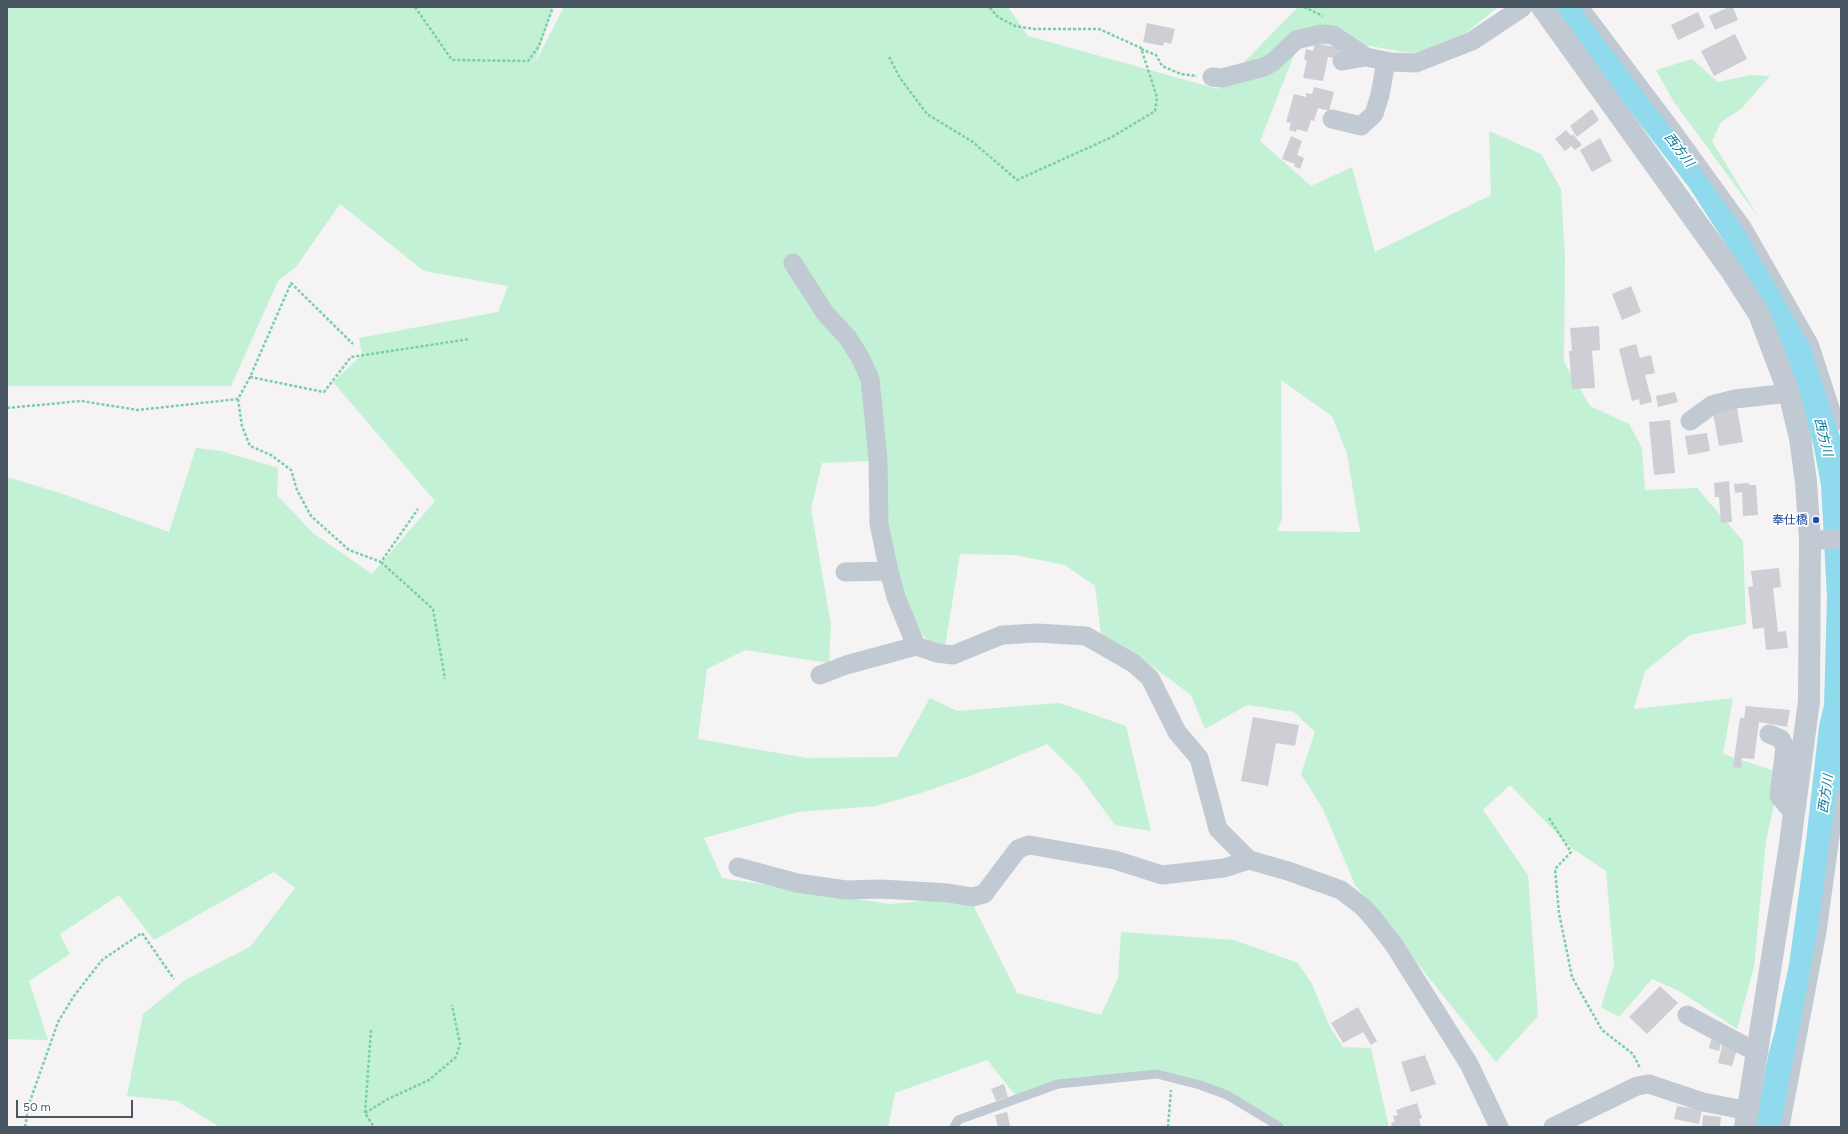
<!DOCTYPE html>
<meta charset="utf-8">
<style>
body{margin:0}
#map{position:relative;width:1848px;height:1134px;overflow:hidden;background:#f5f3f3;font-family:Figtree,sans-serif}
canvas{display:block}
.frame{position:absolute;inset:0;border:8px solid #4a5661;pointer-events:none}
.scale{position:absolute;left:16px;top:1100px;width:117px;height:18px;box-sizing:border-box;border:2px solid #4a5661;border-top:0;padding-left:5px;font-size:12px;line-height:14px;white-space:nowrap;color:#4a5661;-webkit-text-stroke:3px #fff;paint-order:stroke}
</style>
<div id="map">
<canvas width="1848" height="1134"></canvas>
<div class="frame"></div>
<div class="scale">50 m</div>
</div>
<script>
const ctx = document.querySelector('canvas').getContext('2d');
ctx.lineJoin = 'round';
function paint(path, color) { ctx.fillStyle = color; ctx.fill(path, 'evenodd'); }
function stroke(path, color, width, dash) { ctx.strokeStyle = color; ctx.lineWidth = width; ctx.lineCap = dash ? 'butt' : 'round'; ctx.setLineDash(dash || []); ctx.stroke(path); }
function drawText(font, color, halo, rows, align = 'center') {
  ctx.font = font + ' Figtree,"Noto Sans JP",sans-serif'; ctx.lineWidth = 3.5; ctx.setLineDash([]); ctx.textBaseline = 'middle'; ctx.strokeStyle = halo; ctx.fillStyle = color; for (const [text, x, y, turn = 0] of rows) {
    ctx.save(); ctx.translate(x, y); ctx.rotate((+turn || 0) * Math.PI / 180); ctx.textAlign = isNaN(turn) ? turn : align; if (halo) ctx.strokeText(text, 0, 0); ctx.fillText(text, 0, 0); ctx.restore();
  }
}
paint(new Path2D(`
 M7,7H553L535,63L564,7H1008L1028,36L1218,89L1298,7H1498L1436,57L1302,35L1260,141L1311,186L1352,167L1375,252L1491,195L1489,131L1541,154L1561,189L1565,258L1564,362L1590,406L1629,424L1642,448L1645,490L1697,488L1743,541L1746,624L1690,635L1645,671L1634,709L1733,698L1723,754L1781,773L1766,841L1754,967L1737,1029L1681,992L1652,979L1619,1017L1601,1007L1614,965L1606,871L1570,847L1510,785L1483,810L1528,875L1538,1016L1496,1062L1355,885L1323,809L1301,774L1315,732L1294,712L1247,705L1205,729L1191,695L1152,666L1101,634L1095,586L1065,565L1014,555L960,554L945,647L936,646L918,632L899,577L869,461L822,463L811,509L831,625L829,663L745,650L707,669L698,739L806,758L897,757L930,698L957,711L1060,703L1126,726L1151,831L1115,825L1079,776L1047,744L973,775L924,792L876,806L798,812L704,838L722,878L889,904L972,897L975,909L1017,993L1101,1015L1118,978L1121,932L1234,940L1298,963L1312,984L1329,1025L1343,1047L1371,1048L1389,1127H1289L1227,1095L1157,1074L1066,1083L1016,1096L987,1060L895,1093L888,1127H220L177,1101L127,1096L143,1014L185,980L250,947L295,888L274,872L154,940L119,895L60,934L70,954L29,981L48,1040L7,1039V477L60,493L169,532L196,448L221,451L278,468L277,495L313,533L372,574L435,501L333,382L362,355L359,338L498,312L508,286L424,271L340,204L296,267L278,281L231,386H7ZM1281,380L1332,416L1347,454L1360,532L1277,531L1282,519Z
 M1692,59L1718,82L1751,75L1770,76L1741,109L1721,122L1712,141L1759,218L1674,102L1656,70Z`), '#c3f1d5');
stroke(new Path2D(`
 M1567,7L1701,180L1766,281L1788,323L1807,372L1827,442L1835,484L1841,597L1838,707L1833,727L1820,842L1803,966L1789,1032L1782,1057L1769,1127`), '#90daee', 28);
paint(new Path2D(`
 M1729,7H1733L1738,20L1715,30L1709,16Z
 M1698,12L1705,27L1678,40L1671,25Z
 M1147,23L1175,29L1171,44L1164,42L1163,46L1143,42Z
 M1735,34L1747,59L1714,76L1701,51Z
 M1315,43L1340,48L1338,59L1328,57L1323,81L1303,78L1307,60H1304L1306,49L1313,51Z
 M1314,87L1334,92L1329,111L1318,108L1314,121L1311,120L1307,132L1297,129L1296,132L1289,130L1291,123L1286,122L1294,94L1306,97V93L1312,94Z
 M1592,109L1599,120L1577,137L1570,126Z
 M1566,130L1571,136L1573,134L1582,145L1575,150L1571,146L1565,151L1555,139Z
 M1291,136L1302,141L1297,155L1304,158L1300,169L1294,166L1295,164L1282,159Z
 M1600,138L1612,161L1592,172L1580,150Z
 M1631,286L1641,312L1622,320L1612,294Z
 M1599,326L1600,350L1592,351L1595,388L1572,389L1569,351H1572L1570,328Z
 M1636,344L1640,358L1651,355L1655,373L1645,375L1652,402L1640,405L1639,399L1632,401L1619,349Z
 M1675,392L1678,402L1658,407L1656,396Z
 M1737,408L1743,442L1719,446L1713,413Z
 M1670,420L1675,473L1654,475L1649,422Z
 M1707,433L1710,451L1688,455L1685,436Z
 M1729,481L1732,522L1721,523L1719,497H1715L1714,483Z
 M1749,483V485H1756L1758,515L1743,516L1742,492L1735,493L1734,484Z
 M1779,568L1781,587L1773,588L1778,632L1786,631L1788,648L1766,650L1764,628L1753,629L1748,587L1753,586L1751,571Z
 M1746,706L1790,710L1787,727L1759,722L1754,759L1742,758L1741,768L1733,767L1740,718H1744Z
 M1253,717L1299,725L1295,746L1276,743L1268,786L1241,781Z
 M1660,986L1678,1003L1647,1034L1629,1017Z
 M1358,1007L1377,1041L1371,1045L1363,1032L1343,1043L1331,1023Z
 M1712,1037L1722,1040L1719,1051L1709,1048Z
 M1723,1042L1738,1046L1732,1066L1718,1063Z
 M1425,1055L1436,1084L1411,1092L1401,1062Z
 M1004,1084L1008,1097L996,1101L991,1089Z
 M1417,1103L1422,1118L1419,1119L1421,1127H1392L1391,1123L1395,1122L1393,1116L1398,1115L1396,1110Z
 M1677,1106L1702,1110L1699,1124L1674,1119Z
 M1007,1112L1010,1126L998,1127L995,1115Z
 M1703,1115L1721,1117L1720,1127H1702Z`), '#cdcfd5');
stroke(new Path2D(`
 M415,7L452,60L528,61L539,46L553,7
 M1304,7L1323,16
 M1141,49L1156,55L1162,66L1181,74L1197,76
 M889,57L900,78L927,114L973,142L1017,180L1112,137L1155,111L1157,97L1141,48L1099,29H1034L1015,26L998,17L989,7
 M250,377L324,392L351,357L469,339
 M238,399L242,426L250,446L271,455L291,470L297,490L311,516L349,550L381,562L418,509
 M7,408L81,401L138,410L238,399L250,377L291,283L353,344
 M381,562L433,609L445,679
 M1549,818L1571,852L1555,869L1559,913L1572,977L1602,1030L1633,1054L1640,1068
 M371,1030L365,1113L374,1127
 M365,1113L388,1099L429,1080L456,1057L460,1044L452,1005
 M25,1127L29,1104L58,1022L74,996L102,960L142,933L174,979
 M1168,1127L1171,1090`), '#7ad0a6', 2.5, [3, 2]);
stroke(new Path2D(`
 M1585,7L1674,125L1747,226L1814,343L1841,426
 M954,1127L958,1120L1058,1084L1157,1074L1200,1085L1227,1095L1280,1127
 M1785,1127L1822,932L1841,793`), '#c1cad2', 9);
stroke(new Path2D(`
 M1342,61L1366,57L1391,62L1416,63L1472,41L1523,7
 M1212,77L1222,78L1264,67L1273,62L1296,40L1321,34L1333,35L1366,57
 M1332,119L1361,126L1374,114L1380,95L1386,61
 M793,263L825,313L848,338L861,359L870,379L878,459L879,524L889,571L896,597L916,646L937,653L953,655L1002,635L1037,633L1086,636L1133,663L1150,678L1177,732L1199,758L1218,829L1249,860L1288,871L1341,890L1363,907L1373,918L1394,945L1469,1064L1499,1127
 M1690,421L1712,405L1735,399L1789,393
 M1820,540L1841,539
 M845,572L889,571
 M820,675L846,665L916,646
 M1769,734L1781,739L1785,747L1779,796L1794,814
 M738,867L797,883L846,890L881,889L948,893L972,897L984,894L1018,849L1029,845L1115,860L1162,875L1224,868L1249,860
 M1687,1015L1758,1053
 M1553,1127L1637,1086L1649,1084L1703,1102L1749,1111`), '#c1cad2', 19);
stroke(new Path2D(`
 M1542,7L1730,269L1759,314L1789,393L1800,438L1806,482L1810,540L1809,701L1789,851L1745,1127`), '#c1cad2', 22);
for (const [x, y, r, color] of [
 [1816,520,4,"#1a4fb4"]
]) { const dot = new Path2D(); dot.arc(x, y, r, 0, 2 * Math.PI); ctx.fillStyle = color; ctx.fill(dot); stroke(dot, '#fff', 1.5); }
drawText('12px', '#164399', '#fff', [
 ["奉仕橋",1808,520]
], 'right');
drawText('italic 13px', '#0c7c9b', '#fff', [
 ["西方川",1679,150,52],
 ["西方川",1823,437,76],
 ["西方川",1826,794,-82]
]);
</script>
